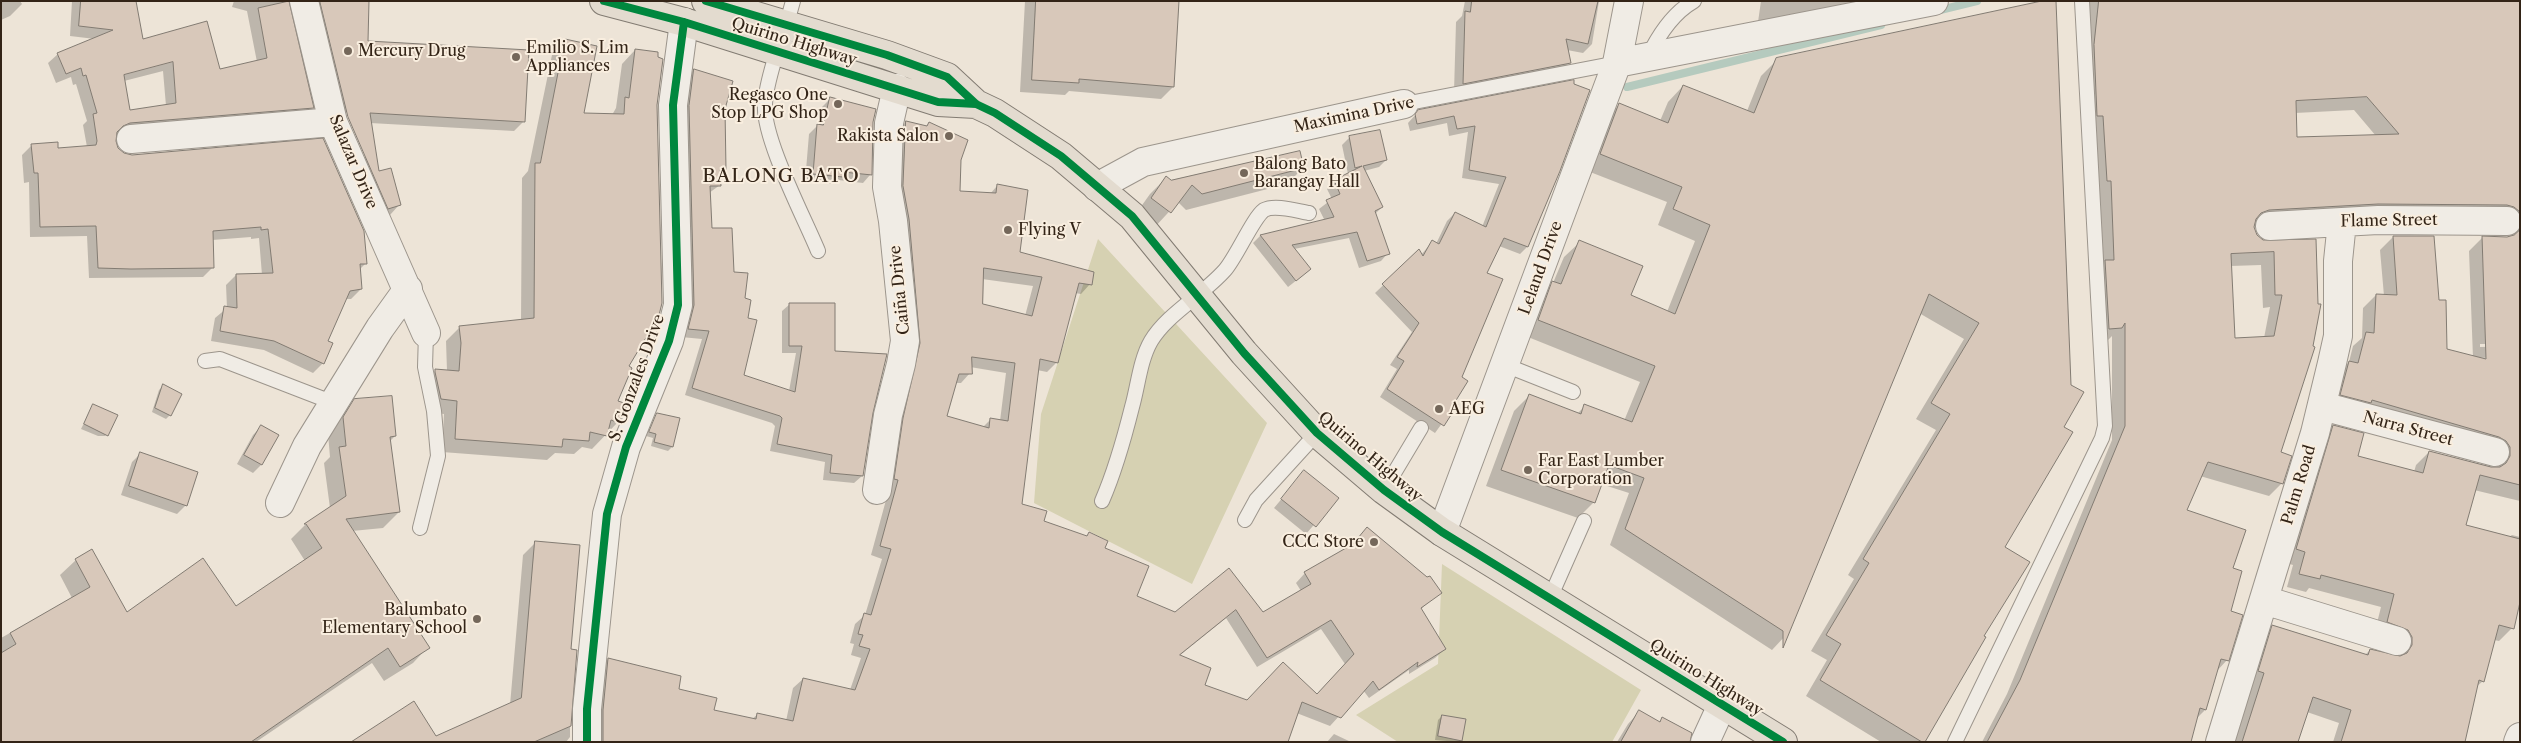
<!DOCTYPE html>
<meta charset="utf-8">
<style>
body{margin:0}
#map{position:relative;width:2521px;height:743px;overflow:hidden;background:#ede4d7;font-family:"Libre Caslon Text",serif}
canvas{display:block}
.frame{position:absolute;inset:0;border:2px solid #332417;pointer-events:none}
</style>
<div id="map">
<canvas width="2521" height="743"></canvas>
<div class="frame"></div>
</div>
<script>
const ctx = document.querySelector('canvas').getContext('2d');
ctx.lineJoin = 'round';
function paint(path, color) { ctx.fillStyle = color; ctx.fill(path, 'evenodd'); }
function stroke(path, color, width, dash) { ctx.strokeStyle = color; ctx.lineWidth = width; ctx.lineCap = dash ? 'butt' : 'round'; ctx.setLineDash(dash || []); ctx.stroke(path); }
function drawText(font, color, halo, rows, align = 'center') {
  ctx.font = font + ' "Libre Caslon Text",serif'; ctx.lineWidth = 4; ctx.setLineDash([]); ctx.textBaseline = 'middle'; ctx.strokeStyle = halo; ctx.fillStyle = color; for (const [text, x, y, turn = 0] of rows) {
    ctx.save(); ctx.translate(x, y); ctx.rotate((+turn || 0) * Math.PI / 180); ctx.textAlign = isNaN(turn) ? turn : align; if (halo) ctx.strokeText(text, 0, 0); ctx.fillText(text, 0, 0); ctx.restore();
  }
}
paint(new Path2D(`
 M1098,239L1267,423L1192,584L1034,503L1041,414Z
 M1442,564L1641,690L1612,742H1398L1356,715L1438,664Z`), '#d6d1b2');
paint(new Path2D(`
 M1,1H20L22,4L10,16L1,20Z
 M72,1H134L142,40L220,74L257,62L247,11L232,7L234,1H288L312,108L302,117L119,133L115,134L114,141L117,149L123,154L366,263L359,270L361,289L351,299H345L326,342L323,363L313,373L264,350L211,341L215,318L227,308L226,285L236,275H262L259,238L251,239V237L212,240L213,267L203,277L89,278L87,236L30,237L29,182L24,183L22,155L32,145L57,149L87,147L83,125L87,121L76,84L73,85L71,77L56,83L48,63L58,54L95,39L70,36ZM163,71L166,106L129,111L124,81Z
 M306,1H368L367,43L524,121L514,131L370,123L378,173L399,205L390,215L378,218ZM346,111L365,153V159L344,112Z
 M1025,1H1177L1173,87L1161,99L1069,91L1065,95L1020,92Z
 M1465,1H1599L1592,44L1583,53L1567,50L1569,63L1560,72L1454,92L1456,22L1462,16Z
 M1761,1H1890L1758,22Z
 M2090,1H2520V344H2480V347L2520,346V357L2473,358L2469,251L2482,238L2510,237L2508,227L2356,217L2254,225L2256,236L2263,241L2315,240L2280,453L2282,483L2269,496L2200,476L2185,511L2231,569L2227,660L2216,672L2205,710L2196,719L2190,742H1982L2007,694L2112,440V336L2107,341L2088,3ZM2354,110L2376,136L2296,139L2295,113ZM2261,265L2263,308L2270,307L2264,338L2234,339L2231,266Z
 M566,41L582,114L612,115L616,108L622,64L635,50L656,105L655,326L646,336L627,367L616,401L618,422L592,449L582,447L574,454L555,453L547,460L442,452L444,414L427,412L422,384L436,370L447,371L446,341L460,327L521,320L522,178L528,171L552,55Z
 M1777,60L2062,427L2003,547L1983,637L1923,742H1881L1806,696L1827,660L1811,651L1854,579L1848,575L1936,430L1916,419L1964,339L1919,313L1787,634L1772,650L1610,545L1629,493L1601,484L1594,502L1578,518L1486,486L1514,411L1530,395L1577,414L1585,406L1624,421L1640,382L1523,335L1537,298L1553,283L1564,257L1580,242L1629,296L1667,312L1695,241L1658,225L1667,202L1585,170L1603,121L1619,105L1660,121L1668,102L1683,86L1747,111L1761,76Z
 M694,70L723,109L725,169L719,175L720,185L709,193L710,230L744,299L747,319L742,376L789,391L796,353H782V311L790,304L834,352L871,412L862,476L854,483L823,480L825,462L770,451L775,426L772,423L685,395L702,339L681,337L686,77Z
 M1573,82L1527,247L1520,254L1499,246L1486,273L1453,402L1456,404L1435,433L1380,397L1397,369L1390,365L1412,332L1375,293L1419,251L1421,255L1432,242L1436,244L1447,221L1455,213L1482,227L1499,184L1462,178L1468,132L1449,136L1447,123L1410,131L1408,123L1419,111Z
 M830,99L872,122L870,175L863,183L838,180L834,184L805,182L809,134L818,125L822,107Z
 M906,122L926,127L929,123L960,160L959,192L990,194L997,186L1019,253L1090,284L1081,294L1075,293L1057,362L1047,372L1037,370L1021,505L1043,522L1086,537L1089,534L1104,549L1135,596L1175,614L1228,570L1263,613L1301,591L1296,583L1305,573L1350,547L1367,528L1440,592L1420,610L1445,649L1435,658L1409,674V670L1369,698L1363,690L1330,726L1294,712L1286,742H593L599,669L608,659L677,690L713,711L752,719L758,714L786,721L793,688L803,679L850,690L861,658L851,655L854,644L850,643L855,624L865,615L882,559L871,555L889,489L894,429L896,131ZM982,279L1033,286L1025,316L981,305ZM970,367L1006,373L1000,421L990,420L983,427L946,417L955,383H961L970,373ZM1226,618L1257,667L1321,629L1345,664L1316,695L1247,702L1203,685L1179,656Z
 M1350,137L1386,160L1379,167L1364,171L1382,207L1375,214L1388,253L1381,261L1359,268L1349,238L1294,249L1302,276L1288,287L1253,243L1260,236L1325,221L1319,209L1332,199L1327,189L1334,181L1348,174L1342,145Z
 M1303,168L1287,184L1186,210L1178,202L1154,228L1135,215L1150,194L1166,178L1171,181Z
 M2393,237L2436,355L2520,425V501L2474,490L2465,525L2509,537L2512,535L2520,537V600L2512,628L2499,641L2494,640L2483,681L2476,687L2463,742H2333L2339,723L2307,712L2298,742H2234L2252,686L2246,684L2260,639L2273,626L2365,655L2370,650L2399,657L2400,651L2374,635L2381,607L2309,588L2306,592L2287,587L2293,565L2283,562L2320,440L2333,426L2356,457L2414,472L2416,465L2429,452L2497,468V461L2328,408L2336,375L2349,362L2353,346L2362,338L2363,308L2376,295L2384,296L2380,250Z
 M163,386L170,415L166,419L152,412L159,390Z
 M355,401L395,436L390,441L399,512L383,528L352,531L428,647L413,663L384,681L372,663L256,742H1V638L72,598L60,575L76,560L126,613L236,608L305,561L291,539L305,525L330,508L324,463L330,457L328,434L339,416Z
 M93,405L109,432L105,436H98L81,429Z
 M657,415L672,447L668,451L651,446L653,438L646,436Z
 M261,427V465L253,473L237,464L253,435Z
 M141,453L197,473L185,506L177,514L121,495L132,462Z
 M1304,472L1337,498L1306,534L1274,508Z
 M536,542L570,650V737L566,742H353L436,737L510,705L523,555Z
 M1639,712L1658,723L1663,719L1689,742H1617L1628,724Z
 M1442,716L1461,740L1459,742L1435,740L1438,720Z
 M1334,734L1351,742H1327Z`), '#0003');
stroke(new Path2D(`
 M1936,11L1977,1
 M1627,87L1881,25`), '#b5cabe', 8);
const building = new Path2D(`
 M81,1H136L143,39L207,21L220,69L267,58L258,8L289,1L314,108L130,123L123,126L117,132L116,141L118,148L124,153L132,155L323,138L364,231L367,264H360L362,289L350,291L328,341L333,343L324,364L274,341L220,331L224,306L237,308L236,274L273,273L268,229L261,230V227L213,231L214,268L131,269L98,268L96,226L40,227L38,173H34L31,144L58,142V148L96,145L97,141L93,114L97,113L86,75L83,76L81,68L66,74L57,53L113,30L79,26ZM173,62L176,103L130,110L124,75Z
 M320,1H369L368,41L529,50L525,122L370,113L379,171L391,168L401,205L388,209L348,117Z
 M1036,1H1179L1174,87L1079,79V83L1032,80Z
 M1472,1H1598L1588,44L1566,39L1571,63L1463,84L1465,11L1470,12Z
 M2042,1H2056L2071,385L2084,392L2064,427L2073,432L2005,547L2030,562L1984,636L1986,637L1925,742H1922L1820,680L1841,644L1826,635L1869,563L1863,559L1950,414L1931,403L1979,323L1929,294L1783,648V631L1625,529L1644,478L1609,465L1595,503L1501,470L1529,394L1581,414L1584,404L1632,422L1655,366L1538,320L1552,281L1561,284L1579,240L1643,266L1631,295L1675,314L1710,225L1673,209L1682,187L1600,154L1619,103L1668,123L1683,85L1754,113L1776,58Z
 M2099,1H2520V212L2514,207L2507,205L2378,204L2269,210L2261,213L2256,219L2254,227L2257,235L2263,240L2316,239L2318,304H2321L2313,346L2315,347L2281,452L2292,456L2283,484L2208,462L2187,510L2246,530L2233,568L2242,571L2231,611L2243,615L2229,661L2221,659L2206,710L2200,708L2191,742H1987L2020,680L2125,426V323L2122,328L2109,329L2105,260H2114L2111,181H2107L2103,116H2097L2094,45ZM2367,97L2399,134L2297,137L2296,101ZM2274,252L2275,295H2282L2274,336L2235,338L2231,254Z
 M565,39L597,46L584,113L624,114L625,97L629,98L635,49L658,52V57L663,59L657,105L662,303L656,327L653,326L629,366L632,368L618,401L627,404L619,423L611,420L607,436L590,432L589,441L563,439L562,447L455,439L457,401L441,399L435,372V369L459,371L461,343L459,326L534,318L535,163H540Z
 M694,69L733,81L725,109L726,170H720L721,186H710L712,228H732L734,272L748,273L745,298L751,300L748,318L757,320L744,375L795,392L802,346H789V303H835V351L887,354L873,413L863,476L830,473L832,455L777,444L782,418L780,416L692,388L709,331L688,329L694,305L689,106Z
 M1574,80V84L1590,90L1560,171L1528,247L1504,238L1487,273L1503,279L1462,377L1468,381L1455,402L1458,404L1444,426L1387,389L1404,361L1397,357L1419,323L1382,284L1419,249L1423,256L1432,240L1439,244L1455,212L1486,227L1506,177L1469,170L1475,126L1457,129L1454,116L1417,124L1415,114L1418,110Z
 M830,97L876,109L873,122L872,175L843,172V177L813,174L817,124L823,125Z
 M906,121L927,126L929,122L968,140L961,160L960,191L996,193L997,184L1028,190L1020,252L1094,272L1092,285L1079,283L1058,363L1040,359L1022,504L1047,511L1044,521L1087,536L1089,532L1108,541L1105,548L1149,566L1137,596L1175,612L1229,568L1263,612L1311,584L1304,572L1353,544L1367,527L1427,577L1430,576L1442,593L1421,608L1446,649L1417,667L1418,662L1379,690L1373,681L1341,718L1302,702L1288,742H603V710L608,658L681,676L679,689L717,698L714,710L756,719L757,713L793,721L803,678L855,690L870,649L859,646L863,635L858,634L864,613L871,615L891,549L880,546L898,480L894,479L903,418L920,343L909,219L903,186ZM984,268L1042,277L1032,316L983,304ZM972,357L1015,363L1008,421L990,418L989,428L947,416L959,374H972ZM1236,610L1267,658L1331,620L1354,654L1317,694L1283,662L1247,700L1205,685L1211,668L1180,655Z
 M1380,130L1387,160L1363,166L1383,207L1375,211L1390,254L1367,261L1357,232L1292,245L1311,269L1296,281L1260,235L1334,217L1326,200L1340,194L1334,180L1362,166L1355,168L1349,136Z
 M1300,151L1304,168L1202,194L1192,185L1171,213L1151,198L1166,176L1171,180Z
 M2520,230V485L2480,475L2466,525L2520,539V602L2514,629L2499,625L2484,682L2479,680L2465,742H2341L2351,710L2313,697L2298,742H2242L2264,673L2258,671L2272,625L2368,655L2370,649L2400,656L2407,653L2412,645V637L2408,630L2387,622L2394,594L2321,575L2320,579L2299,574L2305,552L2296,549L2333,425L2364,433L2358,456L2423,473L2429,451L2491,467H2500L2506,463L2510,456V447L2506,441L2499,437L2372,400L2371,403L2340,395L2349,361L2358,363L2366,332L2374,333L2376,294L2397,295L2393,236H2434L2439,300H2446L2447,349L2486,359L2482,236L2507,237L2514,235Z
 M163,384L182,394L171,416L155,408Z
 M392,396L396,436L390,437L400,512L346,519L430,648L400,667L388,648L251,742H1V653L16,644L10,633L90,587L75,559L92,549L127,612L203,558L236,606L322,548L306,524H304L346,496L339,447L346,446L343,417L354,399Z
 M93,404L118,415L108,436L84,424Z
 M657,413L680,418L673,447L654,442L656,434L649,432Z
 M261,425L279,435L262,465L244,455Z
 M140,452L198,472L187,506L129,486Z
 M1304,470L1339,498L1316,527L1281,499Z
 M535,541L580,545L571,649L577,650L571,726L534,742H351L414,701L436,736L521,698Z
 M1639,710L1660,722L1662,717L1692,733L1690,742H1621Z
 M1442,715L1466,719L1462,741L1438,736Z`);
paint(building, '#d8c8ba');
stroke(building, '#827b72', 1);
const lane = new Path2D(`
 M786,26L793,1
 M777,51C772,69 766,86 765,104C762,137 804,217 818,251
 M1648,57C1658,36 1673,13 1694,1
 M1404,104L1617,63
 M205,361L220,359L334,403
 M1505,365L1573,392
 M1384,490L1421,428
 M1102,501C1115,471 1124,439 1132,407C1138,386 1140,360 1151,341C1167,314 1203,295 1225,270C1237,256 1253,218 1264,210C1275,204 1297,211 1309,213
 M1245,520L1256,500L1317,433
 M420,528L438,456L434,411L425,367L426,333
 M1550,598L1584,521
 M1955,742L2102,438L2105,426L2082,1`);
const street = new Path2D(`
 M304,1L333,122L426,333
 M1617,63L1934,1
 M131,139L333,122
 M1097,187L1143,162L1404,104
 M2270,226L2378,220L2507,221
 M2322,406L2495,452
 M877,490L888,415L901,364L905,341L893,221L887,187L889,123L897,88
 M280,503L307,446L380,328L408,289
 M1442,532L1617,63L1629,1
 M2264,600L2397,641
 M587,742V709L607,514L626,447L669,341L678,305L673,105L684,22
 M1705,742L1722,705
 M2220,742L2315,433L2332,363L2338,336V261L2342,222
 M2518,742L2520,737`);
const primary = new Path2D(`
 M604,1L684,22L938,102L976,104
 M706,1L887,55L947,77L976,104L995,113L1061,156L1132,216L1244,353L1317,433L1384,490L1442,532L1783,742`);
stroke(lane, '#9c958c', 16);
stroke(street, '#9c958c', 30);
stroke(primary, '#827b72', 30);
stroke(lane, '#f0ece5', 14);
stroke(street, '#f0ece5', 28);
stroke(primary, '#e3dbcf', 28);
stroke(new Path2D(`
 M604,1L684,22L938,102L976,104
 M706,1L887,55L947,77L976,104L995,113L1061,156L1132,216L1244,353L1317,433L1384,490L1442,532L1783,742
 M587,742V709L607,514L626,447L669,341L678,305L673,105L684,22`), '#00873e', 8);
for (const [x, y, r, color] of [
 [348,51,5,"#74675a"],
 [516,57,5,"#74675a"],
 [838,104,5,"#74675a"],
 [949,136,5,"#74675a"],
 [1244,173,5,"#74675a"],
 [1008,230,5,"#74675a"],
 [1439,409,5,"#74675a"],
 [1528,470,5,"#74675a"],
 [1374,542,5,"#74675a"],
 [477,619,5,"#74675a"]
]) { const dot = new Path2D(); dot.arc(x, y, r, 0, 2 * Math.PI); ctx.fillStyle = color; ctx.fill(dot); stroke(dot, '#f9eedf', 2); }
drawText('16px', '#332417', '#f9eedf', [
 ["Quirino Highway",794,42,17],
 ["Maximina Drive",1354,115,-12],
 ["Salazar Drive",353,162,67],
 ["Flame Street",2389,221,-1],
 ["Leland Drive",1541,268,-70],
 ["Caiña Drive",900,290,-96],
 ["S. Gonzales Drive",637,378,-70],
 ["Narra Street",2408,429,15],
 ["Quirino Highway",1370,457,40],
 ["Palm Road",2299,485,-73],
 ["Quirino Highway",1706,678,32]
]);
drawText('16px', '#332417', '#f9eedf', [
 ["Emilio S. Lim",526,48],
 ["Appliances",526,66],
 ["Mercury Drug",358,51],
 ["Regasco One",828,95,"right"],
 ["Stop LPG Shop",828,113,"right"],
 ["Rakista Salon",939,136,"right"],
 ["Balong Bato",1254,164],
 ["Barangay Hall",1254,182],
 ["Flying V",1018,230],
 ["AEG",1449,409],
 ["Far East Lumber",1538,461],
 ["Corporation",1538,479],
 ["CCC Store",1364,542,"right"],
 ["Balumbato",467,610,"right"],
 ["Elementary School",467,628,"right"]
], 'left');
ctx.letterSpacing = '1px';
drawText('19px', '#332417', '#f9eedf', [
 ["BALONG BATO",781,177]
]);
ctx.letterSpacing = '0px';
</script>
